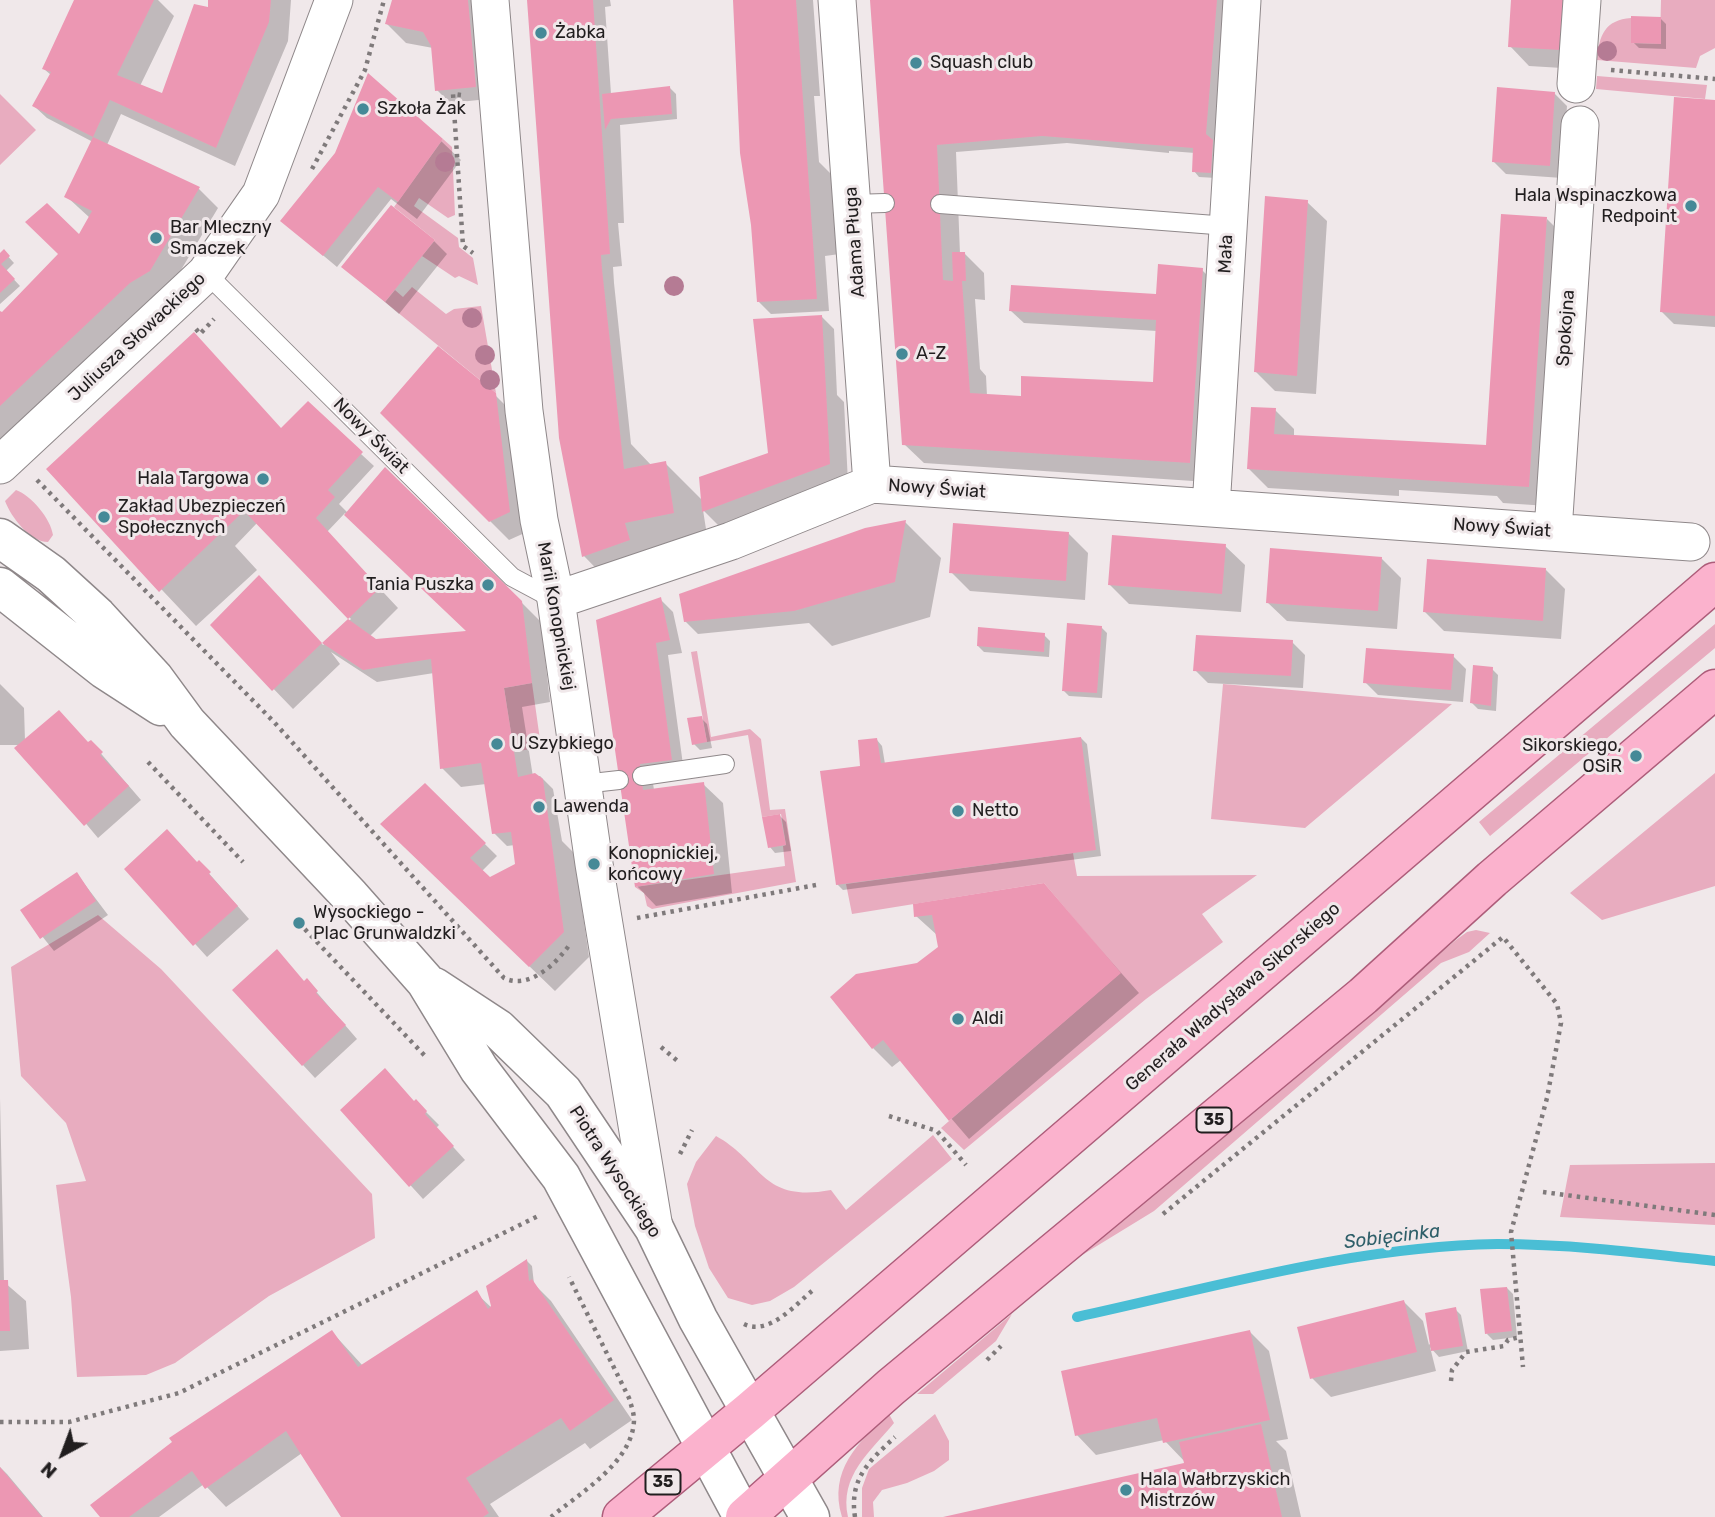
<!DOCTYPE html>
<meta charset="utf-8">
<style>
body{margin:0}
#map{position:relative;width:1715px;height:1517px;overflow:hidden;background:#f0e8ea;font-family:Rubik,sans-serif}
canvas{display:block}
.north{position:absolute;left:28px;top:1419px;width:70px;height:70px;-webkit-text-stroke:5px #f0e8ea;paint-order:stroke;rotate:221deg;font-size:19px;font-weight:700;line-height:28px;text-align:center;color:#211e1f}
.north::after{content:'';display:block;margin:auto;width:24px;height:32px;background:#211e1f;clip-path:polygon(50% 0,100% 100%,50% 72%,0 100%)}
</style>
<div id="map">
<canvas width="1715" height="1517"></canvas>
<div class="north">N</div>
</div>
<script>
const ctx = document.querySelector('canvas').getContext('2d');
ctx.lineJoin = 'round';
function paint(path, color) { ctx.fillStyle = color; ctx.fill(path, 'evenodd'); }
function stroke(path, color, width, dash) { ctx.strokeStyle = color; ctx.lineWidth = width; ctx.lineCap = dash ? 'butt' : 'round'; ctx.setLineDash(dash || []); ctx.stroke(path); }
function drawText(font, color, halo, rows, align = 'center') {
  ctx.font = font + ' Rubik,sans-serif'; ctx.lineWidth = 6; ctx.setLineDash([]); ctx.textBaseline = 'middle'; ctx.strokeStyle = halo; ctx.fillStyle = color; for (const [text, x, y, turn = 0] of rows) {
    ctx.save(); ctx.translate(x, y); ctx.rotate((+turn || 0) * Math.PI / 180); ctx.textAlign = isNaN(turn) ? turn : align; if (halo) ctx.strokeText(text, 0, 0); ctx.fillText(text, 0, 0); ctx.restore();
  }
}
paint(new Path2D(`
 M1661,0H1715V48L1700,56L1696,68L1597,60C1599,35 1605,20 1631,18V43L1660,44Z
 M1597,76L1707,85L1705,99L1596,89Z
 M0,94L36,130L0,165Z
 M443,139L452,147L455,215L448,218L419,198L414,206L458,238L459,247L473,258L478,285L459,276L455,278L422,256L435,240L394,207Z
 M412,287L446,314L454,309L481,306L496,393L385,302L395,290L403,297Z
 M16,490C31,495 51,519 53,535L48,542C30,542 11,517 5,501Z
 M1715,624V648L1490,836L1479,822Z
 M697,651L711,737L750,729L761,739L770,810L785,809L796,882L652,909L647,906L644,893L635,887L785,866L783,846L786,845L781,814L762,817L748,735L707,742L691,652Z
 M532,683L541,747L514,752L504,688Z
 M1223,684L1452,704L1305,828L1211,819Z
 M1715,773V886L1602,920L1570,893Z
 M1073,853L1077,876L1257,875L1202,914L1223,942L1146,999L964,1150L941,1128L1120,973L1044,883L852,914L846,884Z
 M98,915L161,969L372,1194L375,1238L269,1296L175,1363L146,1375L77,1377L71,1297L56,1185L86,1181L66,1123L21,1076L11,967Z
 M1476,930L1490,933L1469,952L1441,963L1154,1211L1074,1260L1456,940L1467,932Z
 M933,1135L952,1159L794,1287L770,1301L752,1305L728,1298L709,1268L695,1226L687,1184L696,1162L716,1136C763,1162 761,1203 831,1190L846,1210Z
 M1715,1163V1225L1560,1217L1570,1165Z
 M1012,1314L996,1341L933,1394H917Z
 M889,1414L894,1423C870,1452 839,1476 848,1517H842C828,1471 858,1442 889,1414Z
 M935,1414L949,1441V1460L934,1471L907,1483L882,1490L873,1502L874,1517H862V1488L869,1469Z`), '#e8acbf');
paint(new Path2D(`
 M76,0H158L174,16L140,86L163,95L210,9V0H291L288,41L235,166L121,114L107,145L199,189L218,208L169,290L0,443V314L18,330L90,218L66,196L93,142L47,118L34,106L51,75L44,69Z
 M394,0H485L488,99L450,103L437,90L433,48L406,43L387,24Z
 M529,0H610L611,6L605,7L611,94L670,88L676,94L677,119L620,125L624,223H618L622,266L613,267L614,283L631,444L652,466L665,463L703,501L770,455L822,317L834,329L837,395L844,402L848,483L723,530L703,510L709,548L619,592L584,556Z
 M735,0H813L820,96H814L819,162L842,185L847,253L825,256L829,311L771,314L758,301L752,224L741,153Z
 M872,0H1237L1216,178L1199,177L1194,171L1195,153L1169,151V153L1067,143L956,152L960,254H965L984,273L985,300L975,299L980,369L986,376L987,396L1023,398L1154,383L1157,331L1024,323L1011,311L1158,296L1202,270L1208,276V482L924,463L904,444Z
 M1512,0H1582L1579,69L1529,66L1510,46Z
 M1660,18L1666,24V49L1639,48L1633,42Z
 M1554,93L1567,106L1562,178L1506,174L1493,161Z
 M1715,101V327L1674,324L1661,311Z
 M441,141L461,160L417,219L391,199L337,267L282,221Z
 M1307,202L1327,221L1316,394L1275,391L1255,371Z
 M1547,219L1566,238L1548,506L1503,503L1497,496L1399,490V496L1268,488L1249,469L1275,410L1294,429V437L1486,447Z
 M434,241L447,254L399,314L344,267Z
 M4,252L14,263L6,271L20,286L0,304V255Z
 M495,395L515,415L529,531L509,540L490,521Z
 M282,430L361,454L374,466L339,504L348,513L521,602L541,622L550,702L522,707L533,777L540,776L553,789L562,841L574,853L589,957L555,991L470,909L425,785L497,856L482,871L490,879L517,865L515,845L507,846L494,833L486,784L461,787L442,768L434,673L377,682L331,652L340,664L293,709L212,625L278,597L323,645L351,619L258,522L235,546L257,570L196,626L48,469ZM345,513L366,534L469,633L375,641L369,637L398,608L327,532Z
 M905,522L941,558L930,617L832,646L809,623L698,634L685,621Z
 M1069,534L1088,553L1085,600L970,591L951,572Z
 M1225,546L1245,565L1241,612L1129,604L1110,585Z
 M1381,558L1401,578L1397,629L1287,621L1267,602Z
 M1546,570L1565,589L1561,639L1444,631L1425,612Z
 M660,599L673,612L682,653L668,655L684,772L652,777L654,790L703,784L723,803L732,893L656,906L637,886L598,621Z
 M1101,627L1107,633L1102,698L1069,696L1063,690Z
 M1044,635L1050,641L1049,657L984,652L978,646Z
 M1292,642L1305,655L1303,688L1208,683L1195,670Z
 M1453,656L1466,669L1463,702L1378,695L1365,682Z
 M1492,669L1498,675L1496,711L1478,709L1472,703Z
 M0,684L24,708L25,741L91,742L141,800L98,838L20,745H0Z
 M701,718L707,724L712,748L700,750L694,744Z
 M1081,738L1087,744L1101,856L843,890L837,884L877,740L882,746L885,764Z
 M780,816L786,822L791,851L775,853L770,847Z
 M199,862L249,919L207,957L127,869Z
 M77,874L108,915L54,951L22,911Z
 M1043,885L1139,993L969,1139L901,1060L892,1067L873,1048L833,997L917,965L940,947L937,935L916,916Z
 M307,981L357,1039L315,1078L303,1065Z
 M0,1098L4,1282L26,1301L29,1349L0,1351Z
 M416,1102L439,1125L436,1128L465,1160L423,1199L342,1110Z
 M527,1261L532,1266L534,1284L551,1301L632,1420L590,1449L585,1443L490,1504L499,1517H343L302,1453L226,1507L204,1484L159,1517H102L332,1332L363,1366L476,1293L494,1310Z
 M1507,1288L1513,1294L1517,1337L1493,1340L1487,1334Z
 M1404,1302L1423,1321L1429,1345L1455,1309L1461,1315L1468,1351L1439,1357L1430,1347L1436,1371L1331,1397L1312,1378Z
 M1250,1332L1269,1351L1288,1439L1276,1441L1286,1451L1301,1517H946L1187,1464L1164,1440L1096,1455L1077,1435Z
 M0,1467L7,1474L43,1517H0Z`), '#0003');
stroke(new Path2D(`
 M1077,1317C1215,1287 1356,1246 1497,1244C1570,1244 1643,1253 1715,1261`), '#4abed5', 10);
paint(new Path2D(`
 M74,0H154L117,75L162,93L194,4L208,7V0H271L269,22L216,148L110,100L93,137L200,187L150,271L130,283L0,406V311L2,312L58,254L25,222L47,203L79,234L92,211L64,197L93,137L32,106L51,72L42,69Z
 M392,0H468L476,87L435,91L431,46L423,32L385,24Z
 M527,0H593L610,254L601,255L602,269L624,469L666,461L674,513L625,523L630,540L582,557L559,438Z
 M733,0H796L817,299L757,302L751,225L740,153Z
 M870,0H1217L1206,134L1213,140L1211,173L1192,172L1193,148L1042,136L937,145L943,280L953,281L952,252H965L966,281H962L970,393L1021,396V376L1153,382L1156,320L1009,311L1011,285L1156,294L1158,264L1203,268L1190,463L902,445Z
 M1511,0H1563L1560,50L1508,47Z
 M1631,16L1661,17V44L1631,43Z
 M368,73L443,139L398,202L378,187L323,256L280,221L335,153Z
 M670,86L672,114L611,119L605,130L602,94Z
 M1497,87L1555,92L1550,166L1492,162Z
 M1674,97L1715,100V316L1660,312Z
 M1265,196L1308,200L1297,376L1254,372Z
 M391,205L435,240L385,302L341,267Z
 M1501,214L1547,217L1529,487L1247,469L1251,407L1276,408L1274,434L1486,445Z
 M4,249L10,256L1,264L15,279L0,293V253Z
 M822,315L830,464L702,512L699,477L768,453L753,319Z
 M194,332L281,428L308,401L363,452L328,490L335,497L316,518L380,588L348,619L376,639L466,631L344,515L385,467L522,601L532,683L504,688L518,777L535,773L543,779L564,932L529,967L380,824L425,783L486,843L470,858L490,877L515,864L511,832L492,834L481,763L440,769L431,659L363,670L322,643L348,619L244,511L159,592L46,469Z
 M438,346L496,393L510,512L489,522L380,413Z
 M906,520L895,582L794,611L684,622L679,594L865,528Z
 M953,523L1069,532L1066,581L949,573Z
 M1112,535L1226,544L1222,594L1108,585Z
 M1270,548L1382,557L1378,611L1266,603Z
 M1427,559L1546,568L1543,621L1423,612Z
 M259,575L322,643L272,691L210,625Z
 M661,597L670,640L656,643L672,760L640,764L643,790L704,782L714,874L635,887L596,620Z
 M1067,623L1102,626L1097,693L1062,691Z
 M978,627L1045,633L1044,652L977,646Z
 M1196,635L1293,640L1291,676L1193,671Z
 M1366,648L1454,654L1451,690L1363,683Z
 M1473,665L1493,667L1491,706L1470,703Z
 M59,710L88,742L91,740L103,752L100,755L129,786L84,826L14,748Z
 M702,716L707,742L692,745L687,718Z
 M1081,737L1096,850L836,885L820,771L860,766L858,740L877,738L881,763Z
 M780,814L786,845L768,848L762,817Z
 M167,829L197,862L199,860L211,872L209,874L238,906L193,946L124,869Z
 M77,872L96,901L40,939L20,910Z
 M1044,883L1121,973L949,1121L883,1040L872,1049L830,997L856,974L917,963L938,947L932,915L914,917L913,904Z
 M277,949L304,981L307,978L318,991L316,993L346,1025L302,1066L232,990Z
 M385,1068L414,1101L416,1099L427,1111L425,1114L454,1146L409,1187L340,1110Z
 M527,1259L529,1281L532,1279L614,1400L570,1431L561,1418L466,1478L489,1513L483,1517H341L286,1431L205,1489L192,1471L129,1517H100L90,1505L172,1442L169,1438L332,1330L358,1367L477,1290L488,1309L491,1306L486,1286Z
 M0,1280H8L10,1331H0Z
 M1507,1287L1512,1331L1485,1334L1480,1289Z
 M1404,1300L1417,1352L1310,1379L1297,1327Z
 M1456,1307L1463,1346L1431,1351L1425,1313Z
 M1250,1330L1270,1420L1163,1443L1157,1418L1075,1436L1061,1371Z
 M1261,1424L1282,1517H943L1184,1463L1179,1442Z
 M0,1467L42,1517H0Z`), '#ec97b3');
const service = new Path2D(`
 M852,204L885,203
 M940,204L1228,226
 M206,273L512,577L555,600
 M642,776L725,764
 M583,784L619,780`);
const minor = new Path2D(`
 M490,0L524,411L539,520L556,600L594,864L654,1228
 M837,0L872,484
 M1576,84L1582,0
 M0,465L206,273L261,194L334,0
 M1211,508L1242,0
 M1553,531L1580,125
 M556,600L731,541L872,484L1691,542`);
const tertiary = new Path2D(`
 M0,538L51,574L97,616L154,678L187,723L350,896L426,982L479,1069L561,1177L743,1517
 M0,587L104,669L161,706
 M434,987L498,1029L563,1092L654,1228L698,1319L810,1517`);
const primary = new Path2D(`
 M622,1517L750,1411L1715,582
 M745,1517L891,1387L1363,996L1492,879L1715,689`);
stroke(service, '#8f888a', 20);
stroke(minor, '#8f888a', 39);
stroke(tertiary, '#8f888a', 41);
stroke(primary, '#ad5d7a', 41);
stroke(new Path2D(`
 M1611,70L1715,79
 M461,95L453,94L463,246L473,253
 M312,169L365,70L384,0
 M196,329L200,334L214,319
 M37,480L274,722L504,978C529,990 556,964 570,944
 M148,762L243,862
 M637,918L816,885
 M299,923L426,1057
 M661,1047L680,1063
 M889,1116L937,1131L966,1165
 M680,1154L692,1130
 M1543,1192L1715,1215
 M1163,1214L1503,937L1557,1004L1561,1023L1547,1098L1511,1232L1523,1367
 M744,1324C769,1336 795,1305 812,1291
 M987,1360L1001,1346
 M1451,1381L1452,1370L1466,1352L1504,1346L1508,1340L1520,1337
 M0,1422H69L179,1393L538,1216
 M551,1517C580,1493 633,1462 634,1420C634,1413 631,1405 629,1398L569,1277
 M855,1517C849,1479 869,1461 895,1437`), '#7f7a7b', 4.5, [3.5, 5]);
stroke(service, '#fff', 18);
stroke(minor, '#fff', 37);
stroke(tertiary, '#fff', 38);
stroke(primary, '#fbb2cd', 38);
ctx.fillStyle = '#b57b94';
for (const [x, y] of [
 [1607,51],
 [445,162],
 [674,286],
 [472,318],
 [485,355],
 [490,380]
]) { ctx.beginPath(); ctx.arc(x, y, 10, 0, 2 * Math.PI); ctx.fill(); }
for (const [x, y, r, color] of [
 [541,33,7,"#458997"],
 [916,63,7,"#458997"],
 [363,109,7,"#458997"],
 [1691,206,7,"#458997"],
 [156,238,7,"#458997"],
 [902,354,7,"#458997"],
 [263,479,7,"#458997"],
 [104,517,7,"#458997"],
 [488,585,7,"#458997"],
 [497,744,7,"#458997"],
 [1636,756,7,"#458997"],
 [539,807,7,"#458997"],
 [958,811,7,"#458997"],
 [594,864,7,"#458997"],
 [299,923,7,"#458997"],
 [958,1019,7,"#458997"],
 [1126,1490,7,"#458997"]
]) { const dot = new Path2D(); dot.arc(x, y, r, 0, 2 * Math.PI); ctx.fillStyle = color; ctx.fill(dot); stroke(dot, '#f0e8ea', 2.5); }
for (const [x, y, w] of [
 [1214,1120,35],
 [663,1482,35]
]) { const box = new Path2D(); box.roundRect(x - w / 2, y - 12.5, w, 25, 5); ctx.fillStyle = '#f0e8ea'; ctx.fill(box); stroke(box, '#211e1f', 2); }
drawText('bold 16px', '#211e1f', null, [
 ["35",1214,1120],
 ["35",663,1482]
]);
drawText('18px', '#211e1f', '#f0e8ea', [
 ["Żabka",555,33],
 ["Squash club",930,63],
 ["Szkoła Żak",377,109],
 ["Hala Wspinaczkowa",1677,196,"right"],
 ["Redpoint",1677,217,"right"],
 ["Bar Mleczny",170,228],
 ["Smaczek",170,249],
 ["A-Z",916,354],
 ["Hala Targowa",249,479,"right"],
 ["Zakład Ubezpieczeń",118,507],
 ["Społecznych",118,528],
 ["Tania Puszka",474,585,"right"],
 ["U Szybkiego",511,744],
 ["Sikorskiego,",1622,746,"right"],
 ["OSiR",1622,767,"right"],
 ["Lawenda",553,807],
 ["Netto",972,811],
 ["Konopnickiej,",608,854],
 ["końcowy",608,875],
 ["Wysockiego -",313,913],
 ["Plac Grunwaldzki",313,934],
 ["Aldi",972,1019],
 ["Hala Wałbrzyskich",1140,1480],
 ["Mistrzów",1140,1501]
], 'left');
drawText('18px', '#211e1f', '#f0e8ea', [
 ["Adama Pługa",855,242,-94],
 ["Mała",1226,254,-87],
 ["Spokojna",1566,328,-86],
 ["Juliusza Słowackiego",137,337,-43],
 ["Nowy Świat",371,436,45],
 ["Nowy Świat",937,489,4],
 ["Nowy Świat",1502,528,4],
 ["Marii Konopnickiej",556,616,80],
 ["Generała Władysława Sikorskiego",1233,997,-41],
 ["Piotra Wysockiego",615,1172,57]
]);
drawText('italic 19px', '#2f5f69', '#f0e8ea', [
 ["Sobięcinka",1392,1237,-7]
]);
</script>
